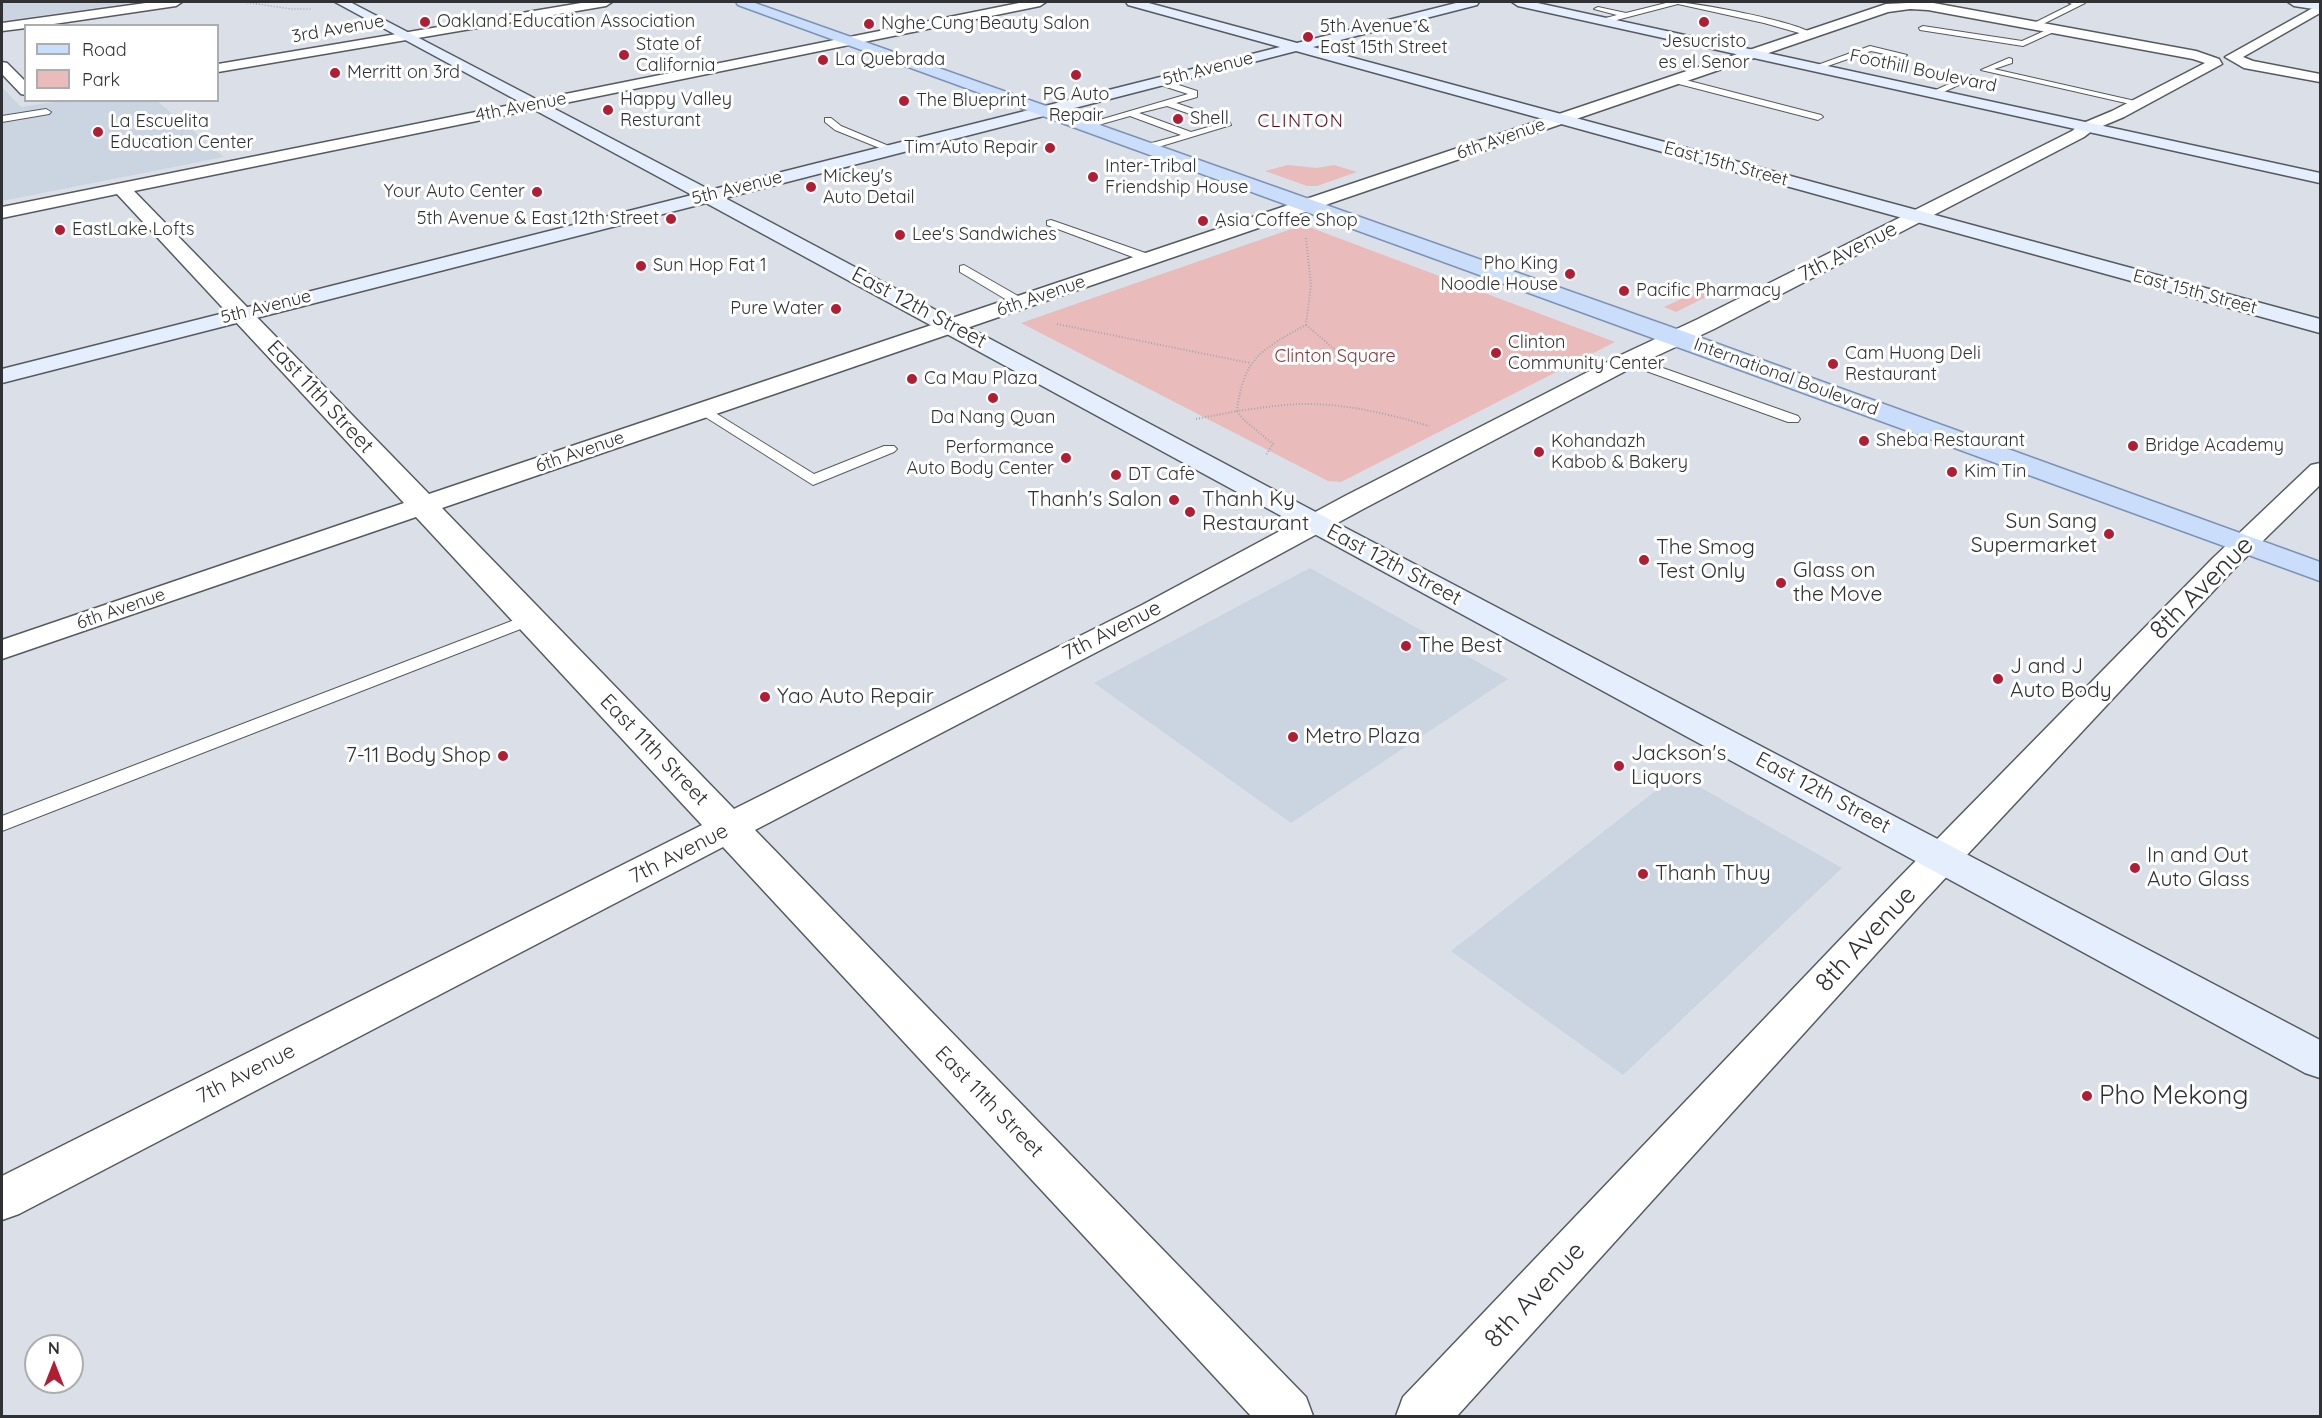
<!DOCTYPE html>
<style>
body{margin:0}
#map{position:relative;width:2322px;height:1418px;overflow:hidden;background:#dbe0e8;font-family:Quicksand,sans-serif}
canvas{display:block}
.frame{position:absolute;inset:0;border:3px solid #303134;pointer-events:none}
.legend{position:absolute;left:24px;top:24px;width:195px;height:78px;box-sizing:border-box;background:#fff;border:2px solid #acadae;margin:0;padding:8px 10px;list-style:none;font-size:18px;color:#303134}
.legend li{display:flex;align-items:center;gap:12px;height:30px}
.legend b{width:30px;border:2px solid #acadae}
.north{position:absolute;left:24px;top:1334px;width:60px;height:60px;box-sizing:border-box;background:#fff;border:2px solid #acadae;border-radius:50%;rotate:0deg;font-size:16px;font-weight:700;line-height:24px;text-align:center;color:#303134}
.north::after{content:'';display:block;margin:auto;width:21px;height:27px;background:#b11e34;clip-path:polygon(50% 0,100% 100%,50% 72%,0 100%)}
</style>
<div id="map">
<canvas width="2322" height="1418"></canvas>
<div class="frame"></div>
<ul class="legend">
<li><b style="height:8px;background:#caddfb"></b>Road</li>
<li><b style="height:16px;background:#e9bbba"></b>Park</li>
</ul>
<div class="north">N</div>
</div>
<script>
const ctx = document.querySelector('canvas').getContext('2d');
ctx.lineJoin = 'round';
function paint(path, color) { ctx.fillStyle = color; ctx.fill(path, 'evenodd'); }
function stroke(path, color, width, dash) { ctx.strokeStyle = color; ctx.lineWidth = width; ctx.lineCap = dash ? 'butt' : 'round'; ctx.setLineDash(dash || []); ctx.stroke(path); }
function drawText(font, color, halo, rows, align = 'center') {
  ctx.font = font + ' Quicksand,sans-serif'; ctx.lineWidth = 6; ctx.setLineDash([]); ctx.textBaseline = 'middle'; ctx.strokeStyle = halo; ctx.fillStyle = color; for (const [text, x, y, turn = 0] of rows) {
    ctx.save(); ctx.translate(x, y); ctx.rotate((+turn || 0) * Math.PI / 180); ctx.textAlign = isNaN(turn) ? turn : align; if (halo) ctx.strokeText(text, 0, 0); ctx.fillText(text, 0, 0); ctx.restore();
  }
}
paint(new Path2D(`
 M2,2H137L2,21Z
 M2,87L21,107L59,101H157L224,157L2,201Z
 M1310,568L1508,679L1291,823L1094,683Z
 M1677,774L1842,868L1623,1075L1451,951Z`), '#cbd4e1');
paint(new Path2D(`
 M1288,165L1317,168L1334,165L1357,172L1317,186H1307L1265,171Z
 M1300,226L1309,227L1615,342L1341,482L1328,481L1021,323Z
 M1709,286L1720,290L1676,312L1664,307Z`), '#e9bbba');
const lane = new Path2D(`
 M1670,2C1696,2 1794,21 1814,34L1810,36L1764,23L1678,4L1605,23H1602V19L1617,15L1594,9L1598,7L1626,13Z
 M2067,2L2085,3L2037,27L2030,25L2072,4Z
 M1923,26L2022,41L2053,27L2060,29L2023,46L1920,30L1919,28Z
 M1870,46L1907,55L1903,58L1871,51L1819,69L1812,67Z
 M2009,58L2012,59V63L1994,69L2144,103L2139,106L1981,70Z
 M1969,75L1976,77L1937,95L1929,93Z
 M1674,77L1821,115L1823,117L1818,120L1671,82L1670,80Z
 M1157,78L1197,91V97L1176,103L1229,121L1231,125L1145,151L1140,148L1141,146L1181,135L1130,116L1084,129L1079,126L1188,94L1154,83L1153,81ZM1167,106L1219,124L1191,132L1139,113Z
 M46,109L51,112L49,114L2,122V116Z
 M825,118H831L841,126L896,149L887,151L835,130L825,122Z
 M1051,220L1154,256L1156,259L1154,262H1146L1047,225V221Z
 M964,265L1025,300L1027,303L1021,307L1017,306L960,272V266Z
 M1629,356L1798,416L1800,419L1798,422H1788L1624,363L1622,360Z
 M704,406L814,474L884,446H894L897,449L894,452L813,485L699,413L697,410Z
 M530,614L536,615L539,619L536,623L2,831V816Z`);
const street = new Path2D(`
 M153,2H182L176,6L40,26H26V28L2,31V23Z
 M587,2H612L606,6L218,72V64Z
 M1024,2H1046L1040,6L134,191L429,494L1886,4L1928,2L2196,51L2219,59L2222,64L2124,117L2093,130L2084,137L1714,329L1637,365L1365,508L1164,617L755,830L1306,1397L1313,1416H1251L723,847L19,1214L2,1220V1176L702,825L416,517L2,659V640L404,503L117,194L2,218V207ZM1910,9L1928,10L2193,59L2205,63L2112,111L2081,124L2072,131L1698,319L1621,355L1345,496L1142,605L734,809L442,508L1888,12Z
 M2320,4V13L2243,57L2253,61L2320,74V82L2244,68L2225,57Z
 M2,62L7,63L26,82V95L21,94L2,74Z
 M2320,463V485L2233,570L1923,902L1457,1416H1396L1403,1397L1895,882L2213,558L2311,465Z`);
const secondary = new Path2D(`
 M335,2H350L710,190L1280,47L1128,5L1126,2H1145L1297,43L1460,2H1479L1477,5L1313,47L2320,319V333L1296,51L725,198L1325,517L2320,1040V1078L2305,1073L706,203L2,383V369L692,195Z
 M1512,2H1533L2320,173V183L1518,6Z
 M2288,2H2320V10L2294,6Z`);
const primary = new Path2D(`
 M736,2H752L1685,332L2320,562V581L738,5Z`);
stroke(lane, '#565a60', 2);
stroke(street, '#565a60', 3);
stroke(secondary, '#565a60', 3);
stroke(primary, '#7d92b3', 3);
stroke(new Path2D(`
 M244,2L291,9H311`), '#a4a8ae', 1.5, [1, 2]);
stroke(new Path2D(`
 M1306,238L1311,285L1306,325C1262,349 1243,358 1237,411C1260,408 1283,404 1306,404C1348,404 1389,414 1429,426
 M1057,324L1250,363
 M1306,325L1340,354L1357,362L1370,355
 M1196,419L1237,411L1244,420L1273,444L1266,455`), '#a4a8ae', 2, [1, 2]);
paint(lane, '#fff');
paint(street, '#fff');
paint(secondary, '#e5eefd');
paint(primary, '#caddfb');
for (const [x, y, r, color] of [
 [425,22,6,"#b11e34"],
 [1704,22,6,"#b11e34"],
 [869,24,6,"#b11e34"],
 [1308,37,6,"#b11e34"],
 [624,55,6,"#b11e34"],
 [823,60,6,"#b11e34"],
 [335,73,6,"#b11e34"],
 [1076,75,6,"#b11e34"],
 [904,101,6,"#b11e34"],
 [608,110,6,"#b11e34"],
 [1178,119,6,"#b11e34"],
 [98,132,6,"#b11e34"],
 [1050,148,6,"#b11e34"],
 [1093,177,6,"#b11e34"],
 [811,187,6,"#b11e34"],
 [537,192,6,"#b11e34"],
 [671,219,6,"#b11e34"],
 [1203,221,6,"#b11e34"],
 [60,230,6,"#b11e34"],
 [900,235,6,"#b11e34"],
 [641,266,6,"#b11e34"],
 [1570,274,6,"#b11e34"],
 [1624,291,6,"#b11e34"],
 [836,309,6,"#b11e34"],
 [1496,353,6,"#b11e34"],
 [1833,364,6,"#b11e34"],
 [912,379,6,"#b11e34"],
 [993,398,6,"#b11e34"],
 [1864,441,6,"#b11e34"],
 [2133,446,6,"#b11e34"],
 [1539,452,6,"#b11e34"],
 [1066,458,6,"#b11e34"],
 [1952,472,6,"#b11e34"],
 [1116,475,6,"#b11e34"],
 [1174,500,6,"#b11e34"],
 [1190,512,6,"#b11e34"],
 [2109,534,6,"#b11e34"],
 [1644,560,6,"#b11e34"],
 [1781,583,6,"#b11e34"],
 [1406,646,6,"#b11e34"],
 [1998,679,6,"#b11e34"],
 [765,697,6,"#b11e34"],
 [1293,737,6,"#b11e34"],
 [503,756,6,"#b11e34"],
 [1619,766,6,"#b11e34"],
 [2135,868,6,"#b11e34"],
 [1643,874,6,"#b11e34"],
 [2087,1096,6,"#b11e34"]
]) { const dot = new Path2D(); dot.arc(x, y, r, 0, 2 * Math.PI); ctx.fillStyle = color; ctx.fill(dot); stroke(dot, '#fff', 2); }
drawText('18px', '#303134', '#fff', [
 ["Oakland Education Association",437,22],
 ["Nghe Cung Beauty Salon",881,24],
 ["5th Avenue &",1320,27],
 ["East 15th Street",1320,48],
 ["Jesucristo",1704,42,"center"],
 ["es el Senor",1704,63,"center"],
 ["State of",636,45],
 ["California",636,66],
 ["La Quebrada",835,60],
 ["Merritt on 3rd",347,73],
 ["PG Auto",1076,95,"center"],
 ["Repair",1076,116,"center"],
 ["Happy Valley",620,100],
 ["Resturant",620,121],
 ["The Blueprint",916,101],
 ["Shell",1190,119],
 ["La Escuelita",110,122],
 ["Education Center",110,143],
 ["Tim Auto Repair",1038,148,"right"],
 ["Inter-Tribal",1105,167],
 ["Friendship House",1105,188],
 ["Mickey's",823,177],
 ["Auto Detail",823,198],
 ["Your Auto Center",525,192,"right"],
 ["5th Avenue & East 12th Street",659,219,"right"],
 ["Asia Coffee Shop",1215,221],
 ["EastLake Lofts",72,230],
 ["Lee's Sandwiches",912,235],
 ["Pho King",1558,264,"right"],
 ["Noodle House",1558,285,"right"],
 ["Sun Hop Fat 1",653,266],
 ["Pacific Pharmacy",1636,291],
 ["Pure Water",824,309,"right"],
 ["Clinton",1508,343],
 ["Community Center",1508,364],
 ["Cam Huong Deli",1845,354],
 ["Restaurant",1845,375],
 ["Ca Mau Plaza",924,379],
 ["Da Nang Quan",993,418,"center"],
 ["Sheba Restaurant",1876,441],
 ["Kohandazh",1551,442],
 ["Kabob & Bakery",1551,463],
 ["Bridge Academy",2145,446],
 ["Performance",1054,448,"right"],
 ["Auto Body Center",1054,469,"right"],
 ["Kim Tin",1964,472],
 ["DT Cafe",1128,475]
], 'left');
drawText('18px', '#303134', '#fff', [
 ["3rd Avenue",338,29,-10],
 ["5th Avenue",1208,69,-14],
 ["Foothill Boulevard",1923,71,12],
 ["4th Avenue",521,107,-11],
 ["6th Avenue",1501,139,-19],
 ["East 15th Street",1726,164,15],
 ["5th Avenue",737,188,-14],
 ["East 15th Street",2195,292,15],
 ["6th Avenue",1041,296,-19],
 ["5th Avenue",266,307,-14],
 ["International Boulevard",1786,377,20],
 ["6th Avenue",580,452,-19],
 ["6th Avenue",121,609,-19]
]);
ctx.letterSpacing = '1.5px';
drawText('18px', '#540f17', '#fff', [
 ["CLINTON",1301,122]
]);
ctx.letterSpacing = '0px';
drawText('18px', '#82373a', '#fff', [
 ["Clinton Square",1335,357]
]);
drawText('21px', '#303134', '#fff', [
 ["7th Avenue",1848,252,-27],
 ["East 12th Street",919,308,28],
 ["East 11th Street",320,397,47],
 ["East 12th Street",1394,565,28],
 ["7th Avenue",1112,631,-27],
 ["East 11th Street",654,750,46],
 ["East 12th Street",1823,793,28],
 ["7th Avenue",679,854,-27],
 ["7th Avenue",246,1074,-27],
 ["East 11th Street",989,1102,46]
]);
drawText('21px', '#303134', '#fff', [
 ["Thanh's Salon",1162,500,"right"],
 ["Thanh Ky",1202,500],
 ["Restaurant",1202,524],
 ["Sun Sang",2097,522,"right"],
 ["Supermarket",2097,546,"right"],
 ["The Smog",1656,548],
 ["Test Only",1656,572],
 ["Glass on",1793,571],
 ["the Move",1793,595],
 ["The Best",1418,646],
 ["J and J",2010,667],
 ["Auto Body",2010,691],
 ["Yao Auto Repair",777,697],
 ["Metro Plaza",1305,737],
 ["Jackson's",1631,754],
 ["Liquors",1631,778],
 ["7-11 Body Shop",491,756,"right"],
 ["In and Out",2147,856],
 ["Auto Glass",2147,880],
 ["Thanh Thuy",1655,874]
], 'left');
drawText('26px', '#303134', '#fff', [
 ["8th Avenue",2202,588,-45],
 ["8th Avenue",1866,939,-47],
 ["8th Avenue",1535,1295,-47]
]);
drawText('26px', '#303134', '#fff', [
 ["Pho Mekong",2099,1096]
], 'left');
</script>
